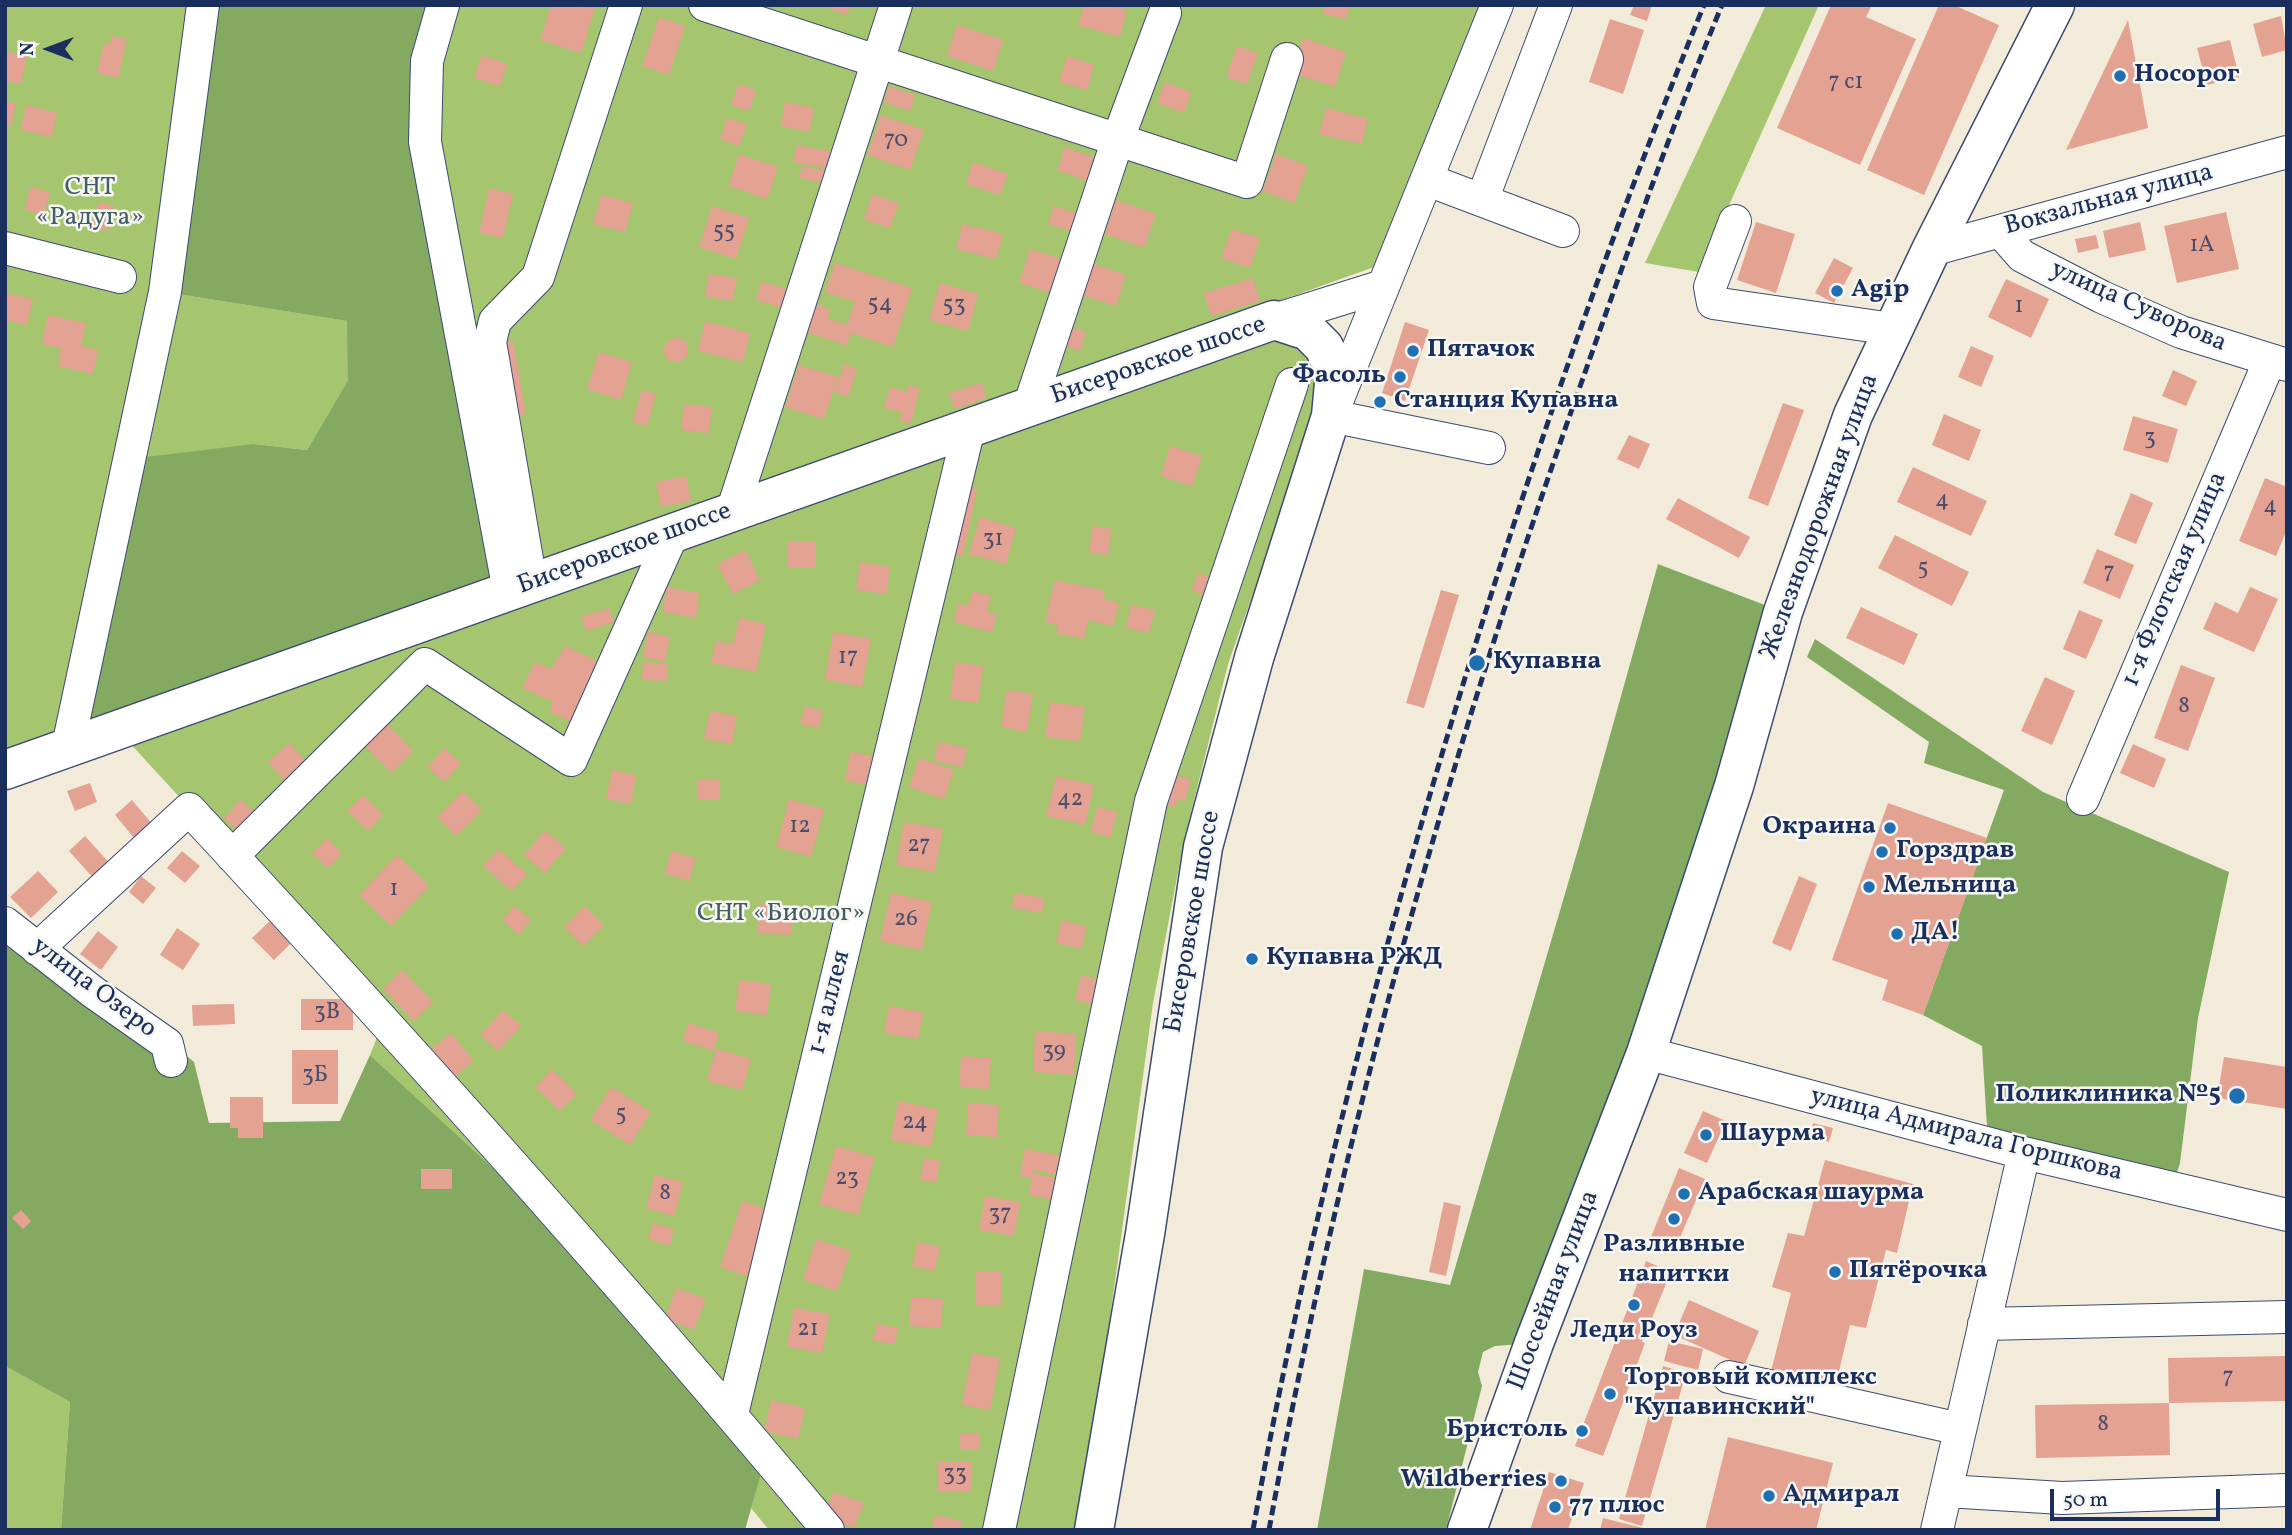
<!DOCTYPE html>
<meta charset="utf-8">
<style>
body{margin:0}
#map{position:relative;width:2292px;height:1535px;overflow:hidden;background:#f3ebda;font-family:Vollkorn,serif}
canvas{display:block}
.frame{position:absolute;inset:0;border:7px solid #1b2f5e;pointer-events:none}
.north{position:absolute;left:14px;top:14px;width:70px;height:70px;-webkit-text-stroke:5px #f6f6f2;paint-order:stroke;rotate:270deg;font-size:19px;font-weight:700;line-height:28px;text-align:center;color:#1b2f5e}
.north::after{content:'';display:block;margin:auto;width:24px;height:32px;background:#1b2f5e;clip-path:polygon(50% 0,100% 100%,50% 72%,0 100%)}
.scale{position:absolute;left:2050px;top:1489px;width:170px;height:32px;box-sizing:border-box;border:4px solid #1b2f5e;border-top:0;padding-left:9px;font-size:21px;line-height:24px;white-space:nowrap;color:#1b2f5e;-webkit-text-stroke:5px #f6f6f2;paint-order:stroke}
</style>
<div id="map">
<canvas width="2292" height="1535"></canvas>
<div class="frame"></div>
<div class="north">N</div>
<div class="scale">50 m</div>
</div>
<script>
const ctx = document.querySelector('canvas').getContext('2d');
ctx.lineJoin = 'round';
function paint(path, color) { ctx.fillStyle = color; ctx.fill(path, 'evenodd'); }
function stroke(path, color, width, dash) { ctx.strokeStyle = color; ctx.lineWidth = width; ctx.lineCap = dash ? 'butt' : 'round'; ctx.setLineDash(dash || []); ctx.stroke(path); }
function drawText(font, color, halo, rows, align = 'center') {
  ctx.font = font + ' Vollkorn,serif'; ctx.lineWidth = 5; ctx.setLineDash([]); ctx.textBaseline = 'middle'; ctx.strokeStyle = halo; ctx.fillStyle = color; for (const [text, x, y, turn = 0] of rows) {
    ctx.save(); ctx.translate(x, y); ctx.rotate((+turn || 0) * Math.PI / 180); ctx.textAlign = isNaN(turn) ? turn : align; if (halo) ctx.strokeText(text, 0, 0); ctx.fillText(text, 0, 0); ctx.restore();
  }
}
paint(new Path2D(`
 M5,5H203L165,292L348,321V380L307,450L254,444L72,729L5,754Z
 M443,5H1497L1394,260L506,576L425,142Z
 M1766,5H1819L1699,272L1645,263Z
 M1275,335L1303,344L1320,374L1317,413L1228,664L1184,841L1153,1003L1098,1406L1077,1530H769L751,1508L760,1473L602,1268L370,1055L384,1020L127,740Z
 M5,1366L70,1402L61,1530H5Z`), '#a5c56e');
paint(new Path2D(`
 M203,5H443L427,61L506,576L72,729L129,459L254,444L307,450L348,380L347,321L165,292Z
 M1658,564L1783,612L1534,1343L1495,1346L1483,1352L1478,1372L1482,1386L1446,1530H1317L1364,1269L1450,1285L1579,846Z
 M1815,639L2043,792L2229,872L2198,1018L2180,1163L2172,1188L1988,1143L1982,1046L1923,1015L2004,790L1924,763L1929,742L1807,657Z
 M5,908L194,1062L209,1123L340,1121L370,1055L602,1268L761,1473L745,1530H61L70,1402L5,1366Z`), '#84aa61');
paint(new Path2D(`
 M551,5L595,8L581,53L540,40Z
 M821,5H851L847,15Z
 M1084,5H1111L1127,10L1120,37L1078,25Z
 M1325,5H1350L1346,19L1323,14Z
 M1634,5H1652L1647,21L1630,15Z
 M1831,5H1872L1866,17L1916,39L1860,165L1777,128Z
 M1939,5H1954L1999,25L1924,195L1867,170Z
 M2281,16L2287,50L2262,57L2253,24Z
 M659,17L685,26L669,75L642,66Z
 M1610,19L1644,30L1623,94L1589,82Z
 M2128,20L2148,128L2066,150Z
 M957,25L1003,40L993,71L947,56Z
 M112,36L127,39L118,78L97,73L104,43L109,44Z
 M1303,38L1346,52L1335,87L1292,73Z
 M2230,40L2239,77L2207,85L2197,48Z
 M1237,46L1258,53L1247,84L1226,77Z
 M5,51L27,56L21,84L5,81Z
 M482,55L507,64L500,86L474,78Z
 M1067,56L1094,65L1087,90L1059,82Z
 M1165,82L1191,92L1184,113L1157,103Z
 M738,84L756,90L749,111L731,105Z
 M889,86L915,95L910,111L884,102Z
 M5,101L16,104L11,126L5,125Z
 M785,102L814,108L809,132L781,126Z
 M26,105L57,113L52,137L21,130Z
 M1326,108L1368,119L1362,144L1319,134Z
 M881,115L924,130L910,170L867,155Z
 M727,118L747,124L739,146L720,139Z
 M797,145L834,152L831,169L793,162Z
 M1065,147L1096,158L1088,181L1057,170Z
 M739,154L778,167L767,199L729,186Z
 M1276,154L1308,166L1294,203L1263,191Z
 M973,162L1008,174L1000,195L966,184Z
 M802,166L830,172L827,184L799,178Z
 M30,187L50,192L44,215L25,210Z
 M489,188L513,194L503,238L479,233Z
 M872,194L899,203L890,228L864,220Z
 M601,195L633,203L625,232L593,224Z
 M1116,200L1156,214L1144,248L1105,234Z
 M99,202L114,206L108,231L93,227Z
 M712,206L749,218L736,259L699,247Z
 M1054,206L1077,213L1071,231L1048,224Z
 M2226,212L2239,269L2177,283L2164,226Z
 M1756,222L1795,234L1776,293L1737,280Z
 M2140,222L2146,250L2109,258L2103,231Z
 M962,224L1003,234L996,259L956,249Z
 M1232,229L1260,238L1250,268L1221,258Z
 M2096,235L2099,248L2078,253L2075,239Z
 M1030,249L1062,259L1051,293L1019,283Z
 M1834,258L1853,268L1834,303L1815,293Z
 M835,263L912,288L893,347L851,333L847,345L802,331L811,302L830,309L827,318L847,325L855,302L825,292Z
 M1092,264L1126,275L1116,306L1082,295Z
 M708,274L737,278L733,301L705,297Z
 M1253,278L1260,301L1211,316L1204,293Z
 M2006,279L2049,299L2031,338L1988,317Z
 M761,282L788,289L783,308L756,300Z
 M940,283L978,294L968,331L929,320Z
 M5,293L33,299L27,325L5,320Z
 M48,315L86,323L81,346L98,350L93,374L58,366L61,348L42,344Z
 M705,321L750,333L743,362L698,351Z
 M1405,322L1429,330L1405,401L1382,393Z
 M1062,324L1086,332L1080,351L1056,343Z
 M664 350a12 12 0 1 1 24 0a12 12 0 1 1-24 0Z
 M513,341L526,414L513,416L500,343Z
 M1971,346L1994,356L1981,387L1958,377Z
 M599,352L632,362L621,400L587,389Z
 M844,364L857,369L848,397L834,392Z
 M799,365L838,377L824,419L785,407Z
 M2173,370L2197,381L2186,406L2162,396Z
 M982,383L986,398L954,409L949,393Z
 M908,385L920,388L911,423L900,421L902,412L884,408L890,387L907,392Z
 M642,390L656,394L647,426L632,422Z
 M1783,403L1804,410L1768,506L1748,498Z
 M684,404L712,407L709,433L681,430Z
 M1944,414L1981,430L1969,461L1932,445Z
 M2133,416L2178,429L2168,463L2123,450Z
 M1629,435L1650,444L1639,469L1617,459Z
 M1170,446L1202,456L1192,486L1161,476Z
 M1913,467L1987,501L1971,536L1897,502Z
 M686,476L691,501L661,507L656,482Z
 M2265,478L2287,487V529L2276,556L2239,541Z
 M958,485L977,489L963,556L944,552Z
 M2131,493L2153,503L2136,544L2114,535Z
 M1678,498L1750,537L1739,558L1666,519Z
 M980,517L1016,528L1006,564L969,554Z
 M1093,526L1112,529L1108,555L1089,552Z
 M1895,535L1969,572L1952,606L1878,568Z
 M787,541H816V568H787Z
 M2097,549L2134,565L2120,599L2083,583Z
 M745,550L760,580L733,594L717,564Z
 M860,562L890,567L887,594L856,590Z
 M1198,573L1217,580L1212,597L1192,591Z
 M1055,580L1105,591L1103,599L1119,603L1113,626L1088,620L1084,639L1056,633L1058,625L1045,622Z
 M666,587L699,593L696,618L663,612Z
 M2250,587L2278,599L2254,652L2203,629L2215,602L2238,613Z
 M1441,590L1459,595L1424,708L1406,703Z
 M972,591L991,596L987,612L997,615L992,632L954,622L958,604L968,606Z
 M1131,605L1155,610L1149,633L1126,628Z
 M1861,607L1918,634L1904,665L1846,638Z
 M609,608L614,622L586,631L581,617Z
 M2079,610L2103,620L2086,659L2063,649Z
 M739,618L766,624L756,672L711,663L716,641L733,644Z
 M648,632L670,637L665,662L643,657Z
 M833,632L871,639L862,687L825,680Z
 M565,646L599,662L571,722L549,711L553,702L522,688L535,662L551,669Z
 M643,662L668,664L667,681L642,680Z
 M955,662L983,666L978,703L950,699Z
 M2181,665L2215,678L2188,751L2154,738Z
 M2045,677L2075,691L2052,745L2021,731Z
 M1007,690L1033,694L1027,732L1001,727Z
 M1050,702L1085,707L1080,741L1045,737Z
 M805,706L823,711L819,728L800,724Z
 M710,711L737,716L732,744L704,739Z
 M387,724L413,751L391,773L365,746Z
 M938,742L967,748L963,767L934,761Z
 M289,743L305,760L284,780L268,762Z
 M2133,744L2166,759L2154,788L2120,773Z
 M444,748L461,763L444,782L428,767Z
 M850,752L873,756L869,785L845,781Z
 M919,758L954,770L944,799L909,787Z
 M612,770L636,775L631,804L606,799Z
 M1169,774L1191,779L1185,801L1178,799L1176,807L1155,802Z
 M1056,776L1094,785L1085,825L1046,816Z
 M697,780H720V800H697Z
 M90,783L97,802L75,811L67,791Z
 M463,791L482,810L456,836L437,817Z
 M363,795L383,815L368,831L347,811Z
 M789,799L824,809L811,857L776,847Z
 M132,800L153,825L135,839L115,815Z
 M240,800L259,815L242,834L224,819Z
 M1888,803L1987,838L1923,1015L1882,1000L1888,980L1832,960Z
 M1097,807L1117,812L1111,837L1091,832Z
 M904,822L943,829L935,872L896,865Z
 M545,830L566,848L545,873L524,855Z
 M85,836L112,866L96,881L69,851Z
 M327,838L342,854L327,868L312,853Z
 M498,849L527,874L512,891L483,866Z
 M182,851L200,866L185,883L167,868Z
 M671,851L696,858L689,881L665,874Z
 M397,855L429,886L391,926L359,895Z
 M38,871L58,892L31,918L10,897Z
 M141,876L156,888L143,904L129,892Z
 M1799,876L1817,884L1791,951L1772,943Z
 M891,893L932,902L922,950L880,941Z
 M1015,893L1044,898L1042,913L1012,908Z
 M759,904L793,905L792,935L758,933Z
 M514,906L531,920L519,935L502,920Z
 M585,906L604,925L583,946L564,927Z
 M271,920L292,942L274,960L252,938Z
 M1062,920L1087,927L1081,949L1056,943Z
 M177,928L200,944L183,970L160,955Z
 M98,931L118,947L101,970L80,954Z
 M402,970L433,1002L414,1021L383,989Z
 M1081,975L1102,980L1096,1005L1075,1000Z
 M739,980L771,984L767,1015L735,1011Z
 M301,999H353V1030H301Z
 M234,1004L235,1024L193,1026L192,1005Z
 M889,1006L923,1012L918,1039L884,1033Z
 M503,1010L521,1026L498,1051L480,1035Z
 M688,1023L719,1033L714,1051L683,1041Z
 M1035,1031L1076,1034L1074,1075L1033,1072Z
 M451,1033L474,1061L452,1079L429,1051Z
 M716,1049L751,1059L742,1090L707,1081Z
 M292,1050H338V1104H292Z
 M961,1056L991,1058L989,1089L959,1087Z
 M2224,1057L2287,1067V1109L2217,1098Z
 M552,1069L577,1094L560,1111L535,1087Z
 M611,1087L651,1112L630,1145L590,1120Z
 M230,1097H263V1138H238V1128H230Z
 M898,1101L938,1109L931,1147L891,1140Z
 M968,1103L999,1105L997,1137L966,1135Z
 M1703,1111L1726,1121L1707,1163L1684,1153Z
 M1813,1123L1833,1128L1829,1142L1810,1137Z
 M836,1146L875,1157L858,1215L819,1204Z
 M1025,1149L1063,1156L1060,1175L1033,1170V1173L1057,1178L1054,1200L1029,1195L1032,1178L1020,1176Z
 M924,1158L940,1161L936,1183L920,1180Z
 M1825,1160L1913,1184L1897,1253L1886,1250L1866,1328L1850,1325L1835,1388L1771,1371L1791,1293L1772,1287L1788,1233L1804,1236Z
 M1679,1168L1705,1179L1676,1247L1651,1237Z
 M421,1169H452V1189H421Z
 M655,1175L683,1182L674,1216L646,1208Z
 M985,1196L1020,1202L1014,1236L979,1230Z
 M742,1201L774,1211L752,1278L720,1267Z
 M1444,1202L1461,1206L1446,1276L1429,1272Z
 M21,1210L31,1221L23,1229L12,1218Z
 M653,1223L674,1229L670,1246L648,1239Z
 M816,1239L851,1251L837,1291L803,1280Z
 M918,1242L940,1247L934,1271L912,1266Z
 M1646,1261L1671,1272L1642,1342L1645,1343L1603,1456L1575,1446Z
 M975,1272H1001V1305H975Z
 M676,1288L706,1299L694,1330L665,1319Z
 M911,1297L943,1299L941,1328L909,1326Z
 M1689,1300L1759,1331L1744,1366L1674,1335Z
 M794,1308L830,1314L822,1353L787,1347Z
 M877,1324L898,1328L895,1344L873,1341Z
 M1669,1341L1703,1349L1698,1370L1664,1361Z
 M972,1353L1000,1358L990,1410L962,1405Z
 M2287,1356V1401L2169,1403L2168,1358Z
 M1663,1366L1686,1373L1642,1526L1619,1519Z
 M771,1400L805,1408L798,1439L764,1431Z
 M2169,1403L2170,1455L2036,1458L2035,1405Z
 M959,1434H980V1450H959Z
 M1728,1437L1833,1463L1816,1530H1705Z
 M938,1461H971V1491H938Z
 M1549,1472L1584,1483L1568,1530H1530Z
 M833,1492L864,1503L854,1528L824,1516Z
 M935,1515L962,1521L960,1530H932Z
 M1603,1518L1647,1529L1646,1530H1600Z`), '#e3a292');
const minor = new Path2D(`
 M443,5L427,61L425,142L509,591
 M705,5L1247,182L1287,59
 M1428,180L1563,231
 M1482,200L1556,5
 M1735,221L1710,287L1713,303L1892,329
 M2000,231L2022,256L2102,297L2181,332L2287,365
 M5,248L120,277
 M1931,250L2287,152
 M1274,320L1383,286
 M1029,407L1118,139L1165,13
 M1489,448L1331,416L1497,5
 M732,512L896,5
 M531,583L490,342L495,321L538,277L626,5
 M68,746L165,292L203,5
 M2083,799L2269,362
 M232,856L425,664L571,760L673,533
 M5,923L93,992L167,1044L171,1061
 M37,949L189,809C407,1044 622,1283 828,1530
 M1646,1053L2024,1153L2287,1215
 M1984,1324L2287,1317
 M1729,1377L1960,1429
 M732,1414L969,428
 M1946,1491L2062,1498L2287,1490
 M999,1530L1151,801L1292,384
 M1937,1530L2024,1153`);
const major = new Path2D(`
 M5,770L1274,320L1308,331L1324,347L1335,372L1331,416L1254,658L1203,847L1145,1234L1094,1530
 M1467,1530L1534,1343L1646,1053L1734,786L1783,612L1853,415L1931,250L2055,5`);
stroke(minor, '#3b4b71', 34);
stroke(major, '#3b4b71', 41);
stroke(minor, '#fff', 32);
stroke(major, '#fff', 38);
stroke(new Path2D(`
 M1253,1530C1304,1246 1377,966 1461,691C1532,459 1612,230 1704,5
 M1269,1530C1339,1144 1446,765 1577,395C1623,265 1669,133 1722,5`), '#1b2f5e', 5, [10, 5]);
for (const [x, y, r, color] of [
 [2120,76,7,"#1f6fb2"],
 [1837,291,7,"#1f6fb2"],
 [1413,351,7,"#1f6fb2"],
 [1400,377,7,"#1f6fb2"],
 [1380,402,7,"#1f6fb2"],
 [1477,663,9,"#1f6fb2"],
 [1890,828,7,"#1f6fb2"],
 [1882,852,7,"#1f6fb2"],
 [1869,887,7,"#1f6fb2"],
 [1897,934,7,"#1f6fb2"],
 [1252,959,7,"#1f6fb2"],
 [2237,1096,9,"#1f6fb2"],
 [1706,1135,7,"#1f6fb2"],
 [1684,1194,7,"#1f6fb2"],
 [1674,1219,7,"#1f6fb2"],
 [1835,1272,7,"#1f6fb2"],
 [1634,1305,7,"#1f6fb2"],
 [1610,1394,7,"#1f6fb2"],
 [1582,1431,7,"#1f6fb2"],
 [1561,1481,7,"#1f6fb2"],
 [1769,1496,7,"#1f6fb2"],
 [1555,1507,7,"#1f6fb2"]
]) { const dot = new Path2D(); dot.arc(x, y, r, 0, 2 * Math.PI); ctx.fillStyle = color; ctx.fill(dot); stroke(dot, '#f6f6f2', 2.5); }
drawText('23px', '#4d4c6b', null, [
 ["7 с1",1846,84],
 ["70",896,142],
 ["55",724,233],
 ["1А",2202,247],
 ["54",880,306],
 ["53",954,307],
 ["1",2019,308],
 ["3",2150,440],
 ["4",1942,502],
 ["4",2270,508],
 ["31",993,541],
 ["5",1923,570],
 ["7",2109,574],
 ["17",848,659],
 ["8",2184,708],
 ["42",1070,801],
 ["12",800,828],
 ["27",919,847],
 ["1",394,891],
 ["26",906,921],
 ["3В",327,1014],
 ["39",1054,1053],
 ["3Б",315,1077],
 ["5",621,1116],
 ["24",915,1124],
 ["23",847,1180],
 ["8",665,1195],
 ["37",1000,1216],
 ["21",808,1331],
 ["7",2228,1379],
 ["8",2103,1426],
 ["33",955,1476]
]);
drawText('bold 26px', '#1b2f5e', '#f6f6f2', [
 ["Носорог",2134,76],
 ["Agip",1851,291],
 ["Пятачок",1427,351],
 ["Фасоль",1386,377,"right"],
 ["Станция Купавна",1394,402],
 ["Купавна",1493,663],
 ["Окраина",1876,828,"right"],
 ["Горздрав",1896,852],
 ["Мельница",1883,887],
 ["ДА!",1911,934],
 ["Купавна РЖД",1266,959],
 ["Поликлиника №5",2221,1096,"right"],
 ["Шаурма",1720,1135],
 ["Арабская шаурма",1698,1194],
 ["Разливные",1674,1246,"center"],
 ["напитки",1674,1276,"center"],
 ["Пятёрочка",1849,1272],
 ["Леди Роуз",1634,1332,"center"],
 ["Торговый комплекс",1624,1379],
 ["\"Купавинский\"",1624,1409],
 ["Бристоль",1568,1431,"right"],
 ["Wildberries",1547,1481,"right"],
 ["Адмирал",1783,1496],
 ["77 плюс",1569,1507]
], 'left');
drawText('26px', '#445c63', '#f6f6f2', [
 ["СНТ",90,189],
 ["«Радуга»",90,219],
 ["СНТ «Биолог»",781,915]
]);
drawText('26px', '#1b2f5e', '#f6f6f2', [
 ["Вокзальная улица",2109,201,-15],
 ["улица Суворова",2138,308,24],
 ["Бисеровское шоссе",1159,362,-19],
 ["Железнодорожная улица",1821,517,-70],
 ["Бисеровское шоссе",625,550,-20],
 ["1-я Флотская улица",2176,580,-67],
 ["Бисеровское шоссе",1194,922,-80],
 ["улица Озеро",93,989,37],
 ["1-я аллея",831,1003,-76],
 ["улица Адмирала Горшкова",1966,1136,14],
 ["Шоссейная улица",1555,1291,-69]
]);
</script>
